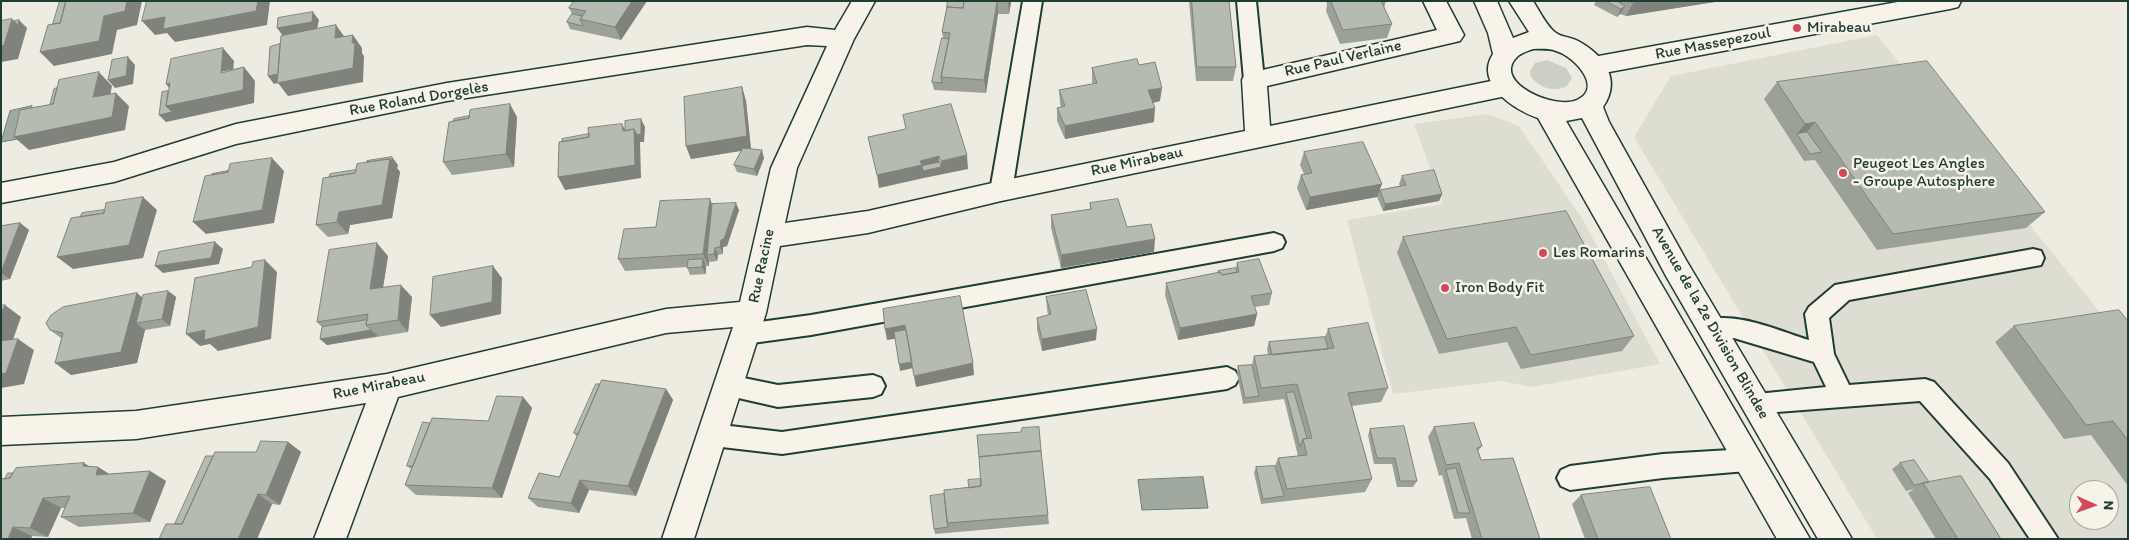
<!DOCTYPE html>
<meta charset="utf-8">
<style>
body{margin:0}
#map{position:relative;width:2129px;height:540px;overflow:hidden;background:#eeece1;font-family:Itim,sans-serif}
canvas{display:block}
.frame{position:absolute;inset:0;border:2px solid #1f3d34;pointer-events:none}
.north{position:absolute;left:2069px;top:480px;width:50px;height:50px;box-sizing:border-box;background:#f7f3e8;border:1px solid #a1aaa0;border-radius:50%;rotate:92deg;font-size:14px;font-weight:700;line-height:20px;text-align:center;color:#1f3d34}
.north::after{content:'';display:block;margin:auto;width:18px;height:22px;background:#d1495b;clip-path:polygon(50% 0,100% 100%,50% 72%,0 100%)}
</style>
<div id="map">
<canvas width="2129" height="540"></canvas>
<div class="frame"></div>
<div class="north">N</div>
</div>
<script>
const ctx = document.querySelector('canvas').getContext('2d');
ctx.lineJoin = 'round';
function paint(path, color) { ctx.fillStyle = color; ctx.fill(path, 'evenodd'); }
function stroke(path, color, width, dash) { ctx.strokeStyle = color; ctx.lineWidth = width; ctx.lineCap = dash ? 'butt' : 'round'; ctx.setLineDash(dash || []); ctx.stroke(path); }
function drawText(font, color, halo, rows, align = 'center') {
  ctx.font = font + ' Itim,sans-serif'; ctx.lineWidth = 5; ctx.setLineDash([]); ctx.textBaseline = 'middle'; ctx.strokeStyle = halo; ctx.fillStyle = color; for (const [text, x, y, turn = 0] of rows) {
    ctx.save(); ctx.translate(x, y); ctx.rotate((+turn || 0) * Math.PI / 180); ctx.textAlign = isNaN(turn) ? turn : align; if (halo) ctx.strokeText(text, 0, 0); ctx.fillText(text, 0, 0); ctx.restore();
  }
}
paint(new Path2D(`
 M1877,35L2128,347V539H1877L1634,137L1671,76ZM2079,490H2109V520H2079Z
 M1488,114L1519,126L1583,220L1660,364L1532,387L1501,381L1393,394L1347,220L1443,204L1414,124Z`), '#ddddd2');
paint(new Path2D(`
 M1547,60L1566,68L1572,78L1567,86C1554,93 1540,88 1531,77L1530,71L1535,63Z`), '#cccfc4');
const water = new Path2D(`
 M32,106L24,138L1,142L10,111Z
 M1203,477L1208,508L1142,510L1138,480Z`);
paint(water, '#9fa99f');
stroke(water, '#6c7e74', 1);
const service = new Path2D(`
 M1023,1H1042L1012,191L1009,197L1001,199L993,197L990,191Z
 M1237,1H1256L1264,80L1261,85L1254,87L1247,85L1244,80Z
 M1274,233L1282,236L1285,242L1282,248L1274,251L811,335L745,344L737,341L733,334L737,327L745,324L811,315Z
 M2033,249L2041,251L2044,258L2041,265L1849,300L1829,318L1834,354L1849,385L1925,379L1934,382L2008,463L2058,539H2030L1990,479L1920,401L1777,412L1757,416L1748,413L1745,405L1748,397L1757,394L1826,387L1814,362L1734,338H1712L1704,335L1700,328L1704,321C1734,310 1779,331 1809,340L1805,314L1809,307L1835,285Z
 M1227,367L1235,371L1239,378L1235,385L1227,389L782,454L713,446L704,443L701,435L704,427L713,424L782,432Z
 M729,375L778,385L873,375L881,378L885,386L881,394L873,397L778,407L721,394L717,386L721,378Z
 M1747,449L1756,452L1759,460L1756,468L1747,471L1663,478L1570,490L1561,486L1557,478L1561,470L1570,466L1663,454Z`);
const minor = new Path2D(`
 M852,1H875L854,39L797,168L785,223L868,211L1001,181L1245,131L1242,80L1245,74L1437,30L1423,1H1446L1464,35L1460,41L1267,86L1270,126L1506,78L1515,81L1518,87L1515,93L1506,96L1001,201L868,233L780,246L766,313L694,539H662L733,327L666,333L398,397L346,539H314L366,403L136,439L1,445V417L136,411L387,374L666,309L740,302L771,168L827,46L807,45L447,101L236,144L114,182L1,203V183L114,162L236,124L447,83L807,27L835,30Z
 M1903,1H1961L1958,7L1950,9L1593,75L1584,72L1581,66L1584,60L1593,57Z`);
const secondary = new Path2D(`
 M1474,1H1497L1513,38L1529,32L1509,1H1533C1539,10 1547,27 1556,33C1561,37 1571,37 1578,41C1604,55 1622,80 1603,107L1609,122L1686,260L1852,539H1818L1666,276L1582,118L1566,121L1810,539H1777L1538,118C1514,110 1474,83 1493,54L1488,33ZM1533,49C1541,49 1549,48 1556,51C1574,56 1604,88 1577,100C1555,110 1493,83 1516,58C1520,53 1528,51 1533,49Z`);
stroke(service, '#1f3d34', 4);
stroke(minor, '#1f3d34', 3);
stroke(secondary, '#1f3d34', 3);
paint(service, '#f7f3e8');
paint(minor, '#f7f3e8');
paint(secondary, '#f7f3e8');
paint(new Path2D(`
 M647,1L621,40L570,29L567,22L572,14L569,8Z
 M948,1H1011L1009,14H998L986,93L934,90L932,82L943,38L942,32Z
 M1189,1H1229L1236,67L1233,81H1196Z
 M1326,1H1386L1384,8L1392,24L1387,38L1340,44L1326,11L1327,4Z
 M1596,1H1721L1626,16L1620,14L1617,17L1594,5Z
 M1139,65L1160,101L1153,103L1154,122L1065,139L1057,121V108L1061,107L1060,104L1059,90L1093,84L1092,82V68Z
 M1777,82L2045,212L2026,228L1877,250L1815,160L1804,161L1764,99Z
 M742,87L746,101L751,149L764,158L757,176L737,172L734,165L741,151L691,159L686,146Z
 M517,117L514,167L452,175L443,162Z
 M1304,152L1380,190L1400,186L1399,184L1402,176L1442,194L1439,201L1383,211L1377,197L1306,210L1297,188L1301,175L1304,174L1300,165Z
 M398,165L397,168L400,172L392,218L350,225L348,234L328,237L316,225L329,177Z
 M1090,203L1154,252L1061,268L1051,228V215L1090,209Z
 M712,204L739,210L727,246L723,247V254L718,255L717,261L710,262L709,261V266H706V274L690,275L687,267L625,271L618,259Z
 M20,223L29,230L10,279L1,281V225L2,226Z
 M1403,237L1634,336L1622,351L1521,369L1507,342L1439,354L1397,253Z
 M388,256L383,287L412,297L408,332L327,345L320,339L322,327L317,322Z
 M1237,263L1272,293L1269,305L1254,307L1257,314L1254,326L1178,340L1165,295L1166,283L1218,273V271L1236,268Z
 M168,291L176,297L170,326L145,330L137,363L71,375L61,338L50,330L143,298Z
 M1046,297L1096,340L1042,351L1037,330V318L1048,315L1047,309Z
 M2128,321V486L2091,435L2064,439L1995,342L2014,326Z
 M1328,329L1388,388L1381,402L1352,406L1372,479L1365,492L1261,504L1254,473L1256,467L1275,466L1278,458L1298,456L1284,399L1243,404L1237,373L1238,366L1252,365L1254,356L1268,355L1267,349L1269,342L1325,337Z
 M666,389L673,400L636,496L589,490L579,513L538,507L528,498L559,477L577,437L574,433Z
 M523,397L532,408L502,498L416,495L405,485L411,469L407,466L430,423L488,421Z
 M1434,427L1482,446L1478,451L1481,460L1540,539H1472L1466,518L1454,519L1442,475L1439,476L1428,437Z
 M1370,429L1417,481L1413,487H1397L1392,464H1374L1368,435Z
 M288,442L301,452L280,505L272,504L257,539H159L175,524L213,456L256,452Z
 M1041,451L1048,515L1049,524L935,534L934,529L944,494L969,488L981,479Z
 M1900,463L1929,482L2001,539H1936L1908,493L1914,489L1906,491L1892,469Z
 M90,467H98L109,474L150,471L166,481L150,522L79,527L61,517L65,508H61L48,537L32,536L31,539H1V479Z
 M1581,495L1671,539H1585L1572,504Z`), '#9ca197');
paint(new Path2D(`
 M127,1H142L137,25L117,30L112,54L54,66L40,52L104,16Z
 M258,1H270L267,25L175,42L167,33L155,35L142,21Z
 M632,1H647L621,40L615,27Z
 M998,1V14L986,93L984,80Z
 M1008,1H1011V3L1009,14Z
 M1642,1H1721L1626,16L1633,3Z
 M1625,6L1621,13L1617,17L1621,9Z
 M313,12L319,20L317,29L283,36L277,28Z
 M12,19L18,25L19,20L27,28L18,59L1,62V46Z
 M336,25L346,39L335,38Z
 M353,35L362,48V53L364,56L363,82L288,96L278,83L274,84L268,76L352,43Z
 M223,48L234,61L232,86L221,73Z
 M128,57L135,65L133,84L115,88L108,80Z
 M244,67L255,81L254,103L166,122L159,115L174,94L166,84Z
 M99,72L112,86L107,111L93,97Z
 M742,87L746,101L751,149L691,159L686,146Z
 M1162,88L1160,101L1147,104L1148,90Z
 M116,93L129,106L125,130L29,150L14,137Z
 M510,104L517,117L514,167L506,154Z
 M1155,108L1154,122L1065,139V126Z
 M641,119L645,127L644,142H640L641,178L565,190L558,177L623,131L622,124L629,137Z
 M1815,122L1801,139L1797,134L1805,124Z
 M762,150L764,158L757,176L754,169Z
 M967,155L968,169L924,178L923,171L924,178L879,188L877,175L920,161L939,156L940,167H941V161Z
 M392,157L398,165L397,168L400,172L392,218L350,225L348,234L337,222L339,212L390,159Z
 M272,158L284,171L274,223L206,234L193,222Z
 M1382,184L1377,197L1306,210L1310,197Z
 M1442,194L1439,201L1383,211L1385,204Z
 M143,197L157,210L143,258L73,269L57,257Z
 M710,199L715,211L707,255L709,261V266L703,254Z
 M736,203L739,210L727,246L723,247V254L720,247L721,240Z
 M20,223L29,230L10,279L1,273Z
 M1155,239L1154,252L1061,268V255Z
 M215,242L223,249L219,264L163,273L155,266Z
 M377,243L388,256L381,301L370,289Z
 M715,248L718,255L717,261L714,254Z
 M703,259L706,266V274L702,267Z
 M265,260L277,272L271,339L218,351L210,344L200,346L186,334L205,330Z
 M493,266L502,278L501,314L441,327L430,315Z
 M401,285L412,297L408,332L398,320Z
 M168,291L176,297L170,326L162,319Z
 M137,293L151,305L136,323L145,330L137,363L71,375L55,363Z
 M5,305L21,317L8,354L1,350V314Z
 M1257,314L1254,326L1178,340L1180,328Z
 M905,325L908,337L913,368L900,371L899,364L912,362L908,337L887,340L885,329Z
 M1097,329L1096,340L1042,351V339Z
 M371,330L378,336L327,345L320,339Z
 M18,339L34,350L24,384L1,388V374Z
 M973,363L974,375L916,387L914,376Z
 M666,389L673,400L636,496L628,486Z
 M523,397L532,408L502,498L492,488Z
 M288,442L301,452L280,505L266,495Z
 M84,463L97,471L98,467L114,477L96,475L83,466Z
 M150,471L166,481L150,522L133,513Z
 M580,480L589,490L579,513L571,503Z
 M258,494L272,504L257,539H238Z
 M43,498L61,508L48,537L30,528Z
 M13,527L32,536L31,539H8Z`), '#7f837b');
const building = new Path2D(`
 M60,1H66L60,23L53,24Z
 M66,1H127L125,11L104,16L99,41L40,52L48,25L60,23Z
 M147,1H258L256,11L163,29L165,17L142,21Z
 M574,1H632L615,27L580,19L586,11L569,8Z
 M948,1H964L963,8L947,7Z
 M964,1H997L984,80L941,77L950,33L942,32L947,7L963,8Z
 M1192,1H1229L1236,67H1197Z
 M1331,1H1381L1392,24L1343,30Z
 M1606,1H1617L1625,6L1621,9Z
 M1631,1H1642L1633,3Z
 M313,12L312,22L277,28L278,18Z
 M572,14L583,16L580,19L583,26L567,22Z
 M12,19L4,45L1,46V21Z
 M19,20L18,25L14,21Z
 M336,25L335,38L353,35L352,43H355L353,68L277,83L281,36Z
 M942,38L949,39L941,77L942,83L932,82Z
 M280,44L278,74L268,76L270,47Z
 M223,48L221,73L244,67L243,90L166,106L170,83L166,84L171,59Z
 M128,57L126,76L108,80L112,60Z
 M1137,59L1139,65L1155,62L1162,88L1148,90L1155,108L1065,126L1057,108L1065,106L1059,90L1097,83L1092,68Z
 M1927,61L2045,212L1893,234L1815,122L1805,124L1777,82Z
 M99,72L93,97L116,93L112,117L14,137L20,110L53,104L59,80Z
 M742,87L747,136L686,146L684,97Z
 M57,88L53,104H50L54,89Z
 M168,91L166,106L172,112L159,115L162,92Z
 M510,104L506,154L443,162L449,122L469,118L470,110Z
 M951,104L967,155L941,161L939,156L920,161L922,165L877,175L868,137L906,129L903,115Z
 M469,116V118L453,121L454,119Z
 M641,119V134L637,135L634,129L625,131V121Z
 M622,124L623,131L634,129L635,165L558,177L559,142L589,137L588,128Z
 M1807,132L1822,152L1810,154L1797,134Z
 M589,134V137L562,142V139Z
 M1363,142L1382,184L1310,197L1301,175L1312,173L1304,152Z
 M743,148L762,150L754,169L734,165Z
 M392,157V161L390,159L367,162V161Z
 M272,158L262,210L193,222L205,176L228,172L230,164Z
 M390,159L382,205L339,212L337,222L316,225L323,178L355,173L357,164Z
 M940,162L941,167L923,171L922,166Z
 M356,170L355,173L329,177L330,174Z
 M1434,170L1442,194L1385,204L1380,190L1406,185L1402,176Z
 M228,171V172L212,175V174Z
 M143,197L129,245L57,257L71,218L104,213L106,203Z
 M710,199L703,254L618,259L624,229L656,227L660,201Z
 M1118,199L1127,227L1151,224L1155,239L1061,255L1051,215L1091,209L1090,203Z
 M736,203L724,239L721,240L720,247L715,248L714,254L707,255L712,204Z
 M104,210V213L80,217L82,213Z
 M1566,211L1634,336L1531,355L1516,327L1447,339L1403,237Z
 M20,223L1,272V228L2,226Z
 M215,242L211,258L155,266L159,252Z
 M377,243L370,289L401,285L398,320L366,325L368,314L317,322L329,250Z
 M703,259L702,267L687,268L688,260Z
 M1259,259L1272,293L1251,296L1257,314L1180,328L1166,283L1220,272L1222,275L1239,272L1237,263Z
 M265,260L258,327L204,340L205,330L186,334L195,278L252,267L253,262Z
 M493,266L492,302L430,315L433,277Z
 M1236,268L1237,272L1222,275L1220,272L1218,273V271Z
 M1086,290L1097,329L1042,339L1037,318L1051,314L1046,297Z
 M168,291L162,319L136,323L143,295Z
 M137,293L121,352L55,363L63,333L50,330L46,323L51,315L63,307Z
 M960,296L973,363L914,376L905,325L885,329L883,309Z
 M5,305L1,314V306Z
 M2119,310L2128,321V440L2113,421L2086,425L2014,326Z
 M367,320L366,325L371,330L320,339L322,327Z
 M1368,323L1388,388L1348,393L1372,479L1287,489L1278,458L1307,455L1303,439L1312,438L1297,384L1261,388L1254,356L1334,348L1328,329Z
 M906,330L912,362L899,364L894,332Z
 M1325,337L1328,349L1272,355L1269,342Z
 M18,339L6,373L1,374V341Z
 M1252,365L1259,396L1245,398L1238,366Z
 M602,380L666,389L628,486L580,480L571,503L528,498L539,473L559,477Z
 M596,384H600L578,434L574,433Z
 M1294,392L1307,438L1303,439L1300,447L1286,393Z
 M497,396L523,397L492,488L405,485L432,418L488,421Z
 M423,422L430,423L413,466H407Z
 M1474,423L1482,446L1477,448L1481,460L1513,458L1540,539H1482L1459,463L1446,465L1434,427Z
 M1404,426L1417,481H1400L1395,458H1377L1370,429Z
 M1039,427L1041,451L979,457L977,435L1021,432L1022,428Z
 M261,441L288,442L266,495L258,494L238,539H159L166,524H182L215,452H256Z
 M1041,451L1048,515L947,523L944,490L981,486L979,457Z
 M206,456H213L182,524H175Z
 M1914,460L1929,482L1914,485L1900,463Z
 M84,463L83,466L98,467L96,475L150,471L133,513L61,517L70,496L43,498L30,528L13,527L8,539H1V479L10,478L16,468Z
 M1275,466L1284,496L1263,499L1256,467Z
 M1456,468L1470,513H1458L1446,470Z
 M8,473H13L10,478L5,479Z
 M1961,476L2001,539H1958L1923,483Z
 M981,479V486L969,488L968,480Z
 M1650,487L1671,539H1598L1581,495Z
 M944,494L948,527L934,529L930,496Z`);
paint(building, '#b5bbb0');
stroke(building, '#7f837b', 1);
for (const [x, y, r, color] of [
 [1797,28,5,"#d1495b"],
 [1843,173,5,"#d1495b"],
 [1543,253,5,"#d1495b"],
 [1445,288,5,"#d1495b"]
]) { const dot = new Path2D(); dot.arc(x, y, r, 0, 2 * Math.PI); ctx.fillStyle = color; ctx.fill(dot); stroke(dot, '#f7f3e8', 2); }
drawText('16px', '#1f3d34', '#f7f3e8', [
 ["Mirabeau",1807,28],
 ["Peugeot Les Angles",1853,164],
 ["- Groupe Autosphere",1853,182],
 ["Les Romarins",1553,253],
 ["Iron Body Fit",1455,288]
], 'left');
drawText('16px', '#1f3d34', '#f7f3e8', [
 ["Rue Massepezoul",1713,44,-11],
 ["Rue Paul Verlaine",1343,59,-13],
 ["Rue Roland Dorgelès",419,99,-10],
 ["Rue Mirabeau",1137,162,-12],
 ["Rue Racine",762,266,-78],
 ["Avenue de la 2e Division Blindee",1710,323,60],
 ["Rue Mirabeau",379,386,-11]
]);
</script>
